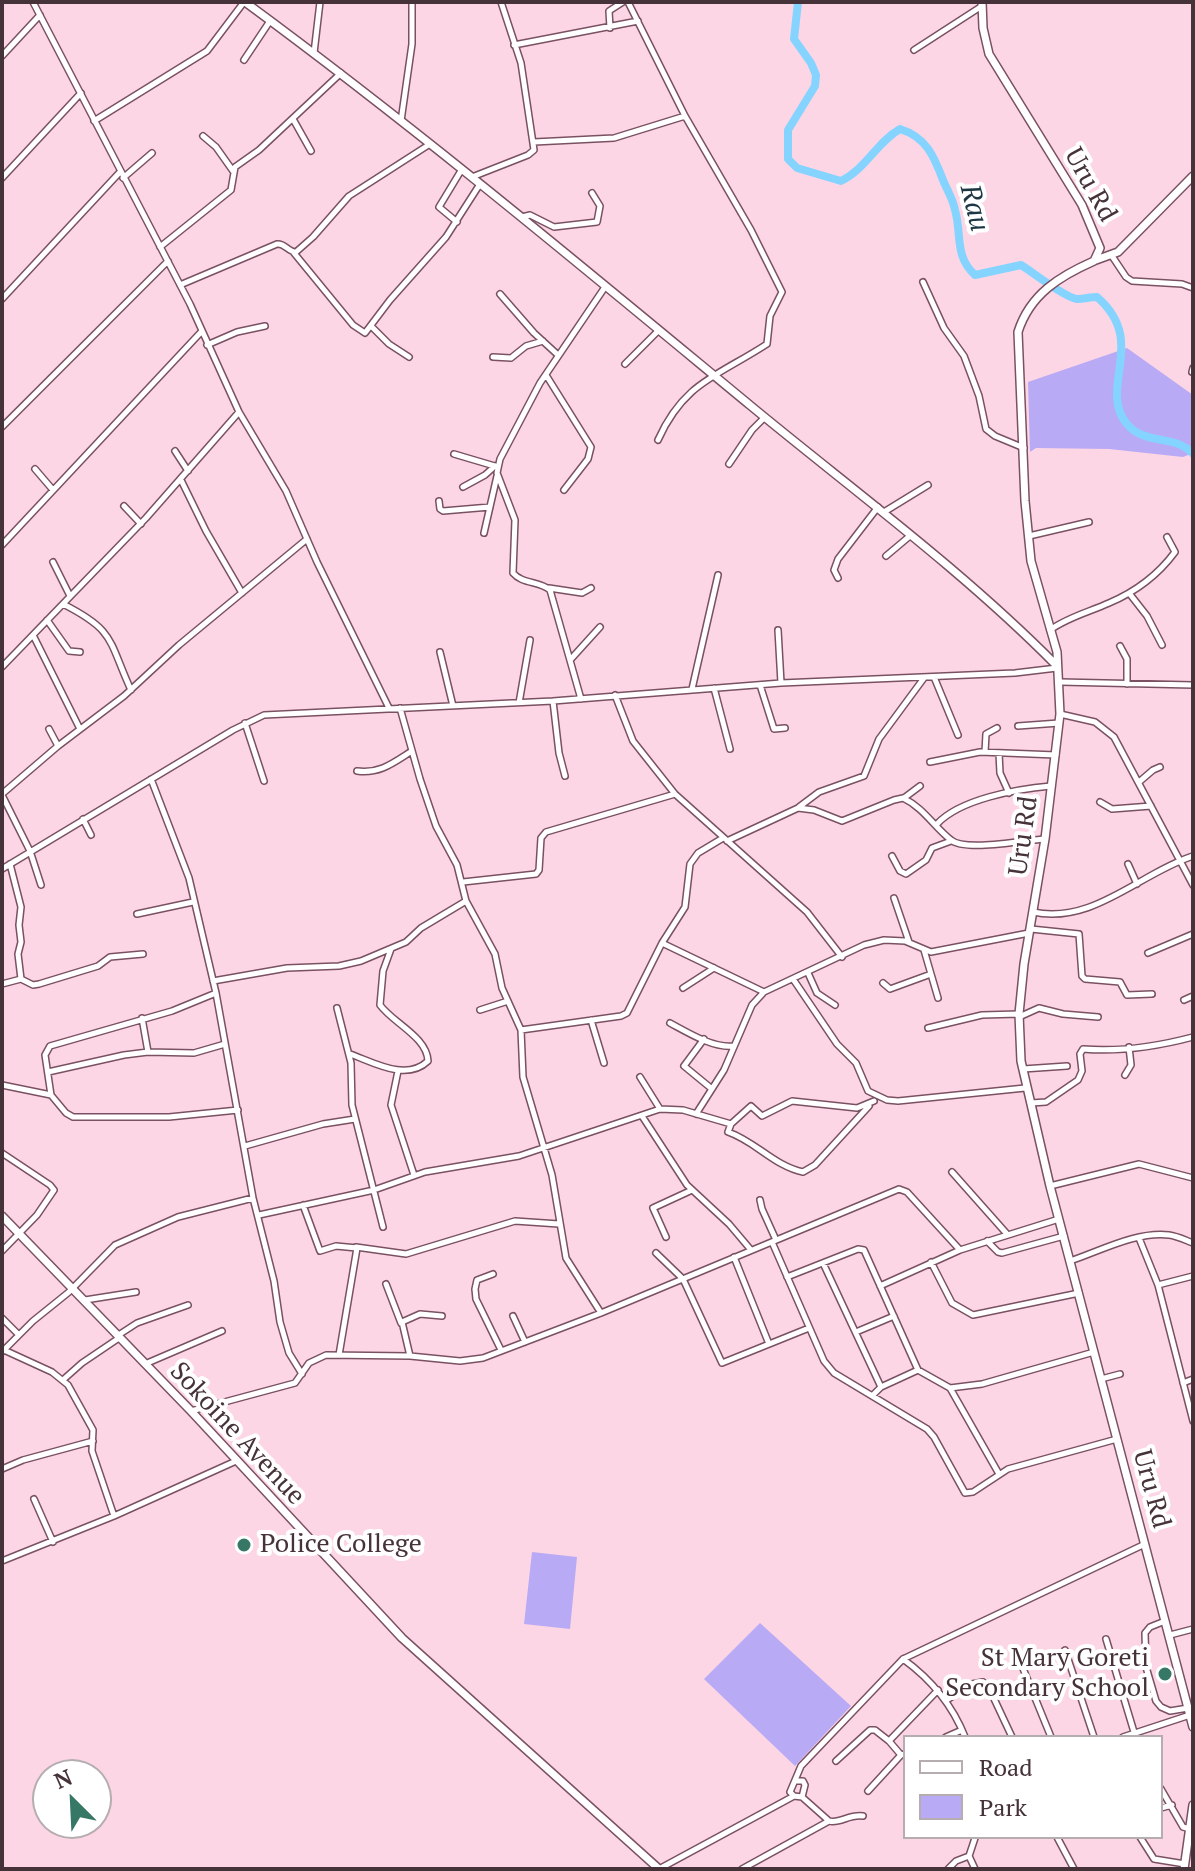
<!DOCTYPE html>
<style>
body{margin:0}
#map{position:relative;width:1195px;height:1871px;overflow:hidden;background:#fdd6e5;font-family:"PT Serif",serif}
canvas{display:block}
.frame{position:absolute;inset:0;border:4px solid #46333a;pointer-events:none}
.legend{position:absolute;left:903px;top:1735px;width:260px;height:104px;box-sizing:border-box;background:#fff;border:2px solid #b5adb0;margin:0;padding:10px 14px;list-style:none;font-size:24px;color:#46333a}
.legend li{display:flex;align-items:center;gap:16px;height:40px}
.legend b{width:40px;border:2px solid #b5adb0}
.north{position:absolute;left:32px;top:1759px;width:80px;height:80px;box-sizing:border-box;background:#fff;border:2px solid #b5adb0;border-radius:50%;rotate:336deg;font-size:22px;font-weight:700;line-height:32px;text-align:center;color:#46333a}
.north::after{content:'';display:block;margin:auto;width:28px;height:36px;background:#377765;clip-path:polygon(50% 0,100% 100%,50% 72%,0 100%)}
</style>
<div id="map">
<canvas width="1195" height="1871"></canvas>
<div class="frame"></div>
<ul class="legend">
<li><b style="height:10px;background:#fff"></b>Road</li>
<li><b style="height:22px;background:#b9aaf6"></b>Park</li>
</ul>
<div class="north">N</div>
</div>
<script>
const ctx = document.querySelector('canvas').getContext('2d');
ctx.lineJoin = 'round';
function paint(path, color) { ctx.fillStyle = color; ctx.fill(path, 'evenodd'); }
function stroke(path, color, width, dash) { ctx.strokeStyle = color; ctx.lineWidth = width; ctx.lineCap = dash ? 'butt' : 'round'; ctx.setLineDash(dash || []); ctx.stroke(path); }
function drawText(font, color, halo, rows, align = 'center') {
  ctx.font = font + ' "PT Serif",serif'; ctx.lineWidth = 8; ctx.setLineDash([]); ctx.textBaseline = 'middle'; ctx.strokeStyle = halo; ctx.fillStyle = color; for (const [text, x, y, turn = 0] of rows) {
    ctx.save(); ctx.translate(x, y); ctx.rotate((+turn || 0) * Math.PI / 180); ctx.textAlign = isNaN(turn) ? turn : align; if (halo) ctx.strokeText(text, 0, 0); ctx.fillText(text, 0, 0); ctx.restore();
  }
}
paint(new Path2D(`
 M1127,348L1193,395V453L1183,457L1109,449L1036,448L1030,452L1028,382Z
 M532,1552L577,1557L570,1629L524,1624Z
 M760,1623L851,1706L795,1766L704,1679Z`), '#b9aaf6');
stroke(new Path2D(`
 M798,2L794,39L811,63L816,75L815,86L788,130V159L797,168L841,181C866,169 877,142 900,129C926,137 934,156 943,180C947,190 953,199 955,210C962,234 954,256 975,275L1021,265C1034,273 1064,297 1077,299C1083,299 1091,297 1097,297C1149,342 1097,388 1127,424C1145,446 1176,434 1193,454`), '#84d4ff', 8);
const street = new Path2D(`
 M33,2L190,304L239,412L286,491L317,562L389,708
 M628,2L685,116L751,230L782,292L770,316L767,344C718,376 684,382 658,440
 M610,28L609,11L623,2
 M514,45L638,21
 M914,50L982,6
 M314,53L320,2
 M2,56L40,15
 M244,60L270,21
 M293,119L311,151
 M94,121L207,51L244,2
 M401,121L412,44V2
 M203,136L216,147L233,171
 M534,142L614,138L685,116
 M472,177L528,155L534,150L521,63L501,2
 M2,178L81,93
 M123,178L152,153
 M522,217L530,215L554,227L597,222L600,206L592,193
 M457,222L439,207L462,169
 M160,247L231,190L235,167L259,150L341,73
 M294,253L353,325L365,333L390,300L446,237L480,184
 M1112,256L1126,277L1132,281L1182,284L1193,288
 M923,282L944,328L964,356L979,396L986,429L995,436L1024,448
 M180,285L277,244C285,243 288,252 296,252L313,237L349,196L430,144
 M500,294L534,333L558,355
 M2,299L120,172
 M371,326L389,344L409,357
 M207,345L237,332L265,326
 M493,357L511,358L526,346L543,341
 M625,364L659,330
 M1192,372L1193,368
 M546,375L591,447L588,459L564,490
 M2,427L168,261
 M175,451L188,471
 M454,454L498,467
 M729,464L752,430L765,417
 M35,469L53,490
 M181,480L206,531L242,593
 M463,487L485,475L495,466
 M439,501L440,509L443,511L490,507
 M124,506L141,524
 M884,512L928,485
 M484,533L497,476
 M1029,536L1089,522
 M2,545L202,331
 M886,556L911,535
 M53,562L70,596
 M838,578L834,570L838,559L878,507
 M549,588L582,593L591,588
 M1129,593L1147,616L1162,645
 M63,604C116,631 108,640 131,690
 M47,620L69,651L80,652
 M778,630L781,683
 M1050,630C1068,617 1089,612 1109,603C1135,592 1158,575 1175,552L1167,537
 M33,635L80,729
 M1120,646L1127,659V684
 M440,652L453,706
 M571,659L600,627
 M2,667L146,518L239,412
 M934,677L958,735
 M1060,682L1193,685
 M760,685L774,729L785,728
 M714,688L730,749
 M692,689L718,575
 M615,695L633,741L675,794L807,912L842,957
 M581,699L550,590C539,581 522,584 513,573L515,520L497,473L500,459L540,383L605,287
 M553,701L559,753L565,776
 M519,703L530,640
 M400,708L420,779L436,826L457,865L466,901L495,954L502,988L521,1030L523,1077L552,1175L566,1258L601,1313
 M1060,714L1095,722L1114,737L1193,885
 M245,723L264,781
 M1018,726L1059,723
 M49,729L58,746
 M985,752L986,734L997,728
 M999,753L1000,773L1009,793
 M930,762L980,752L1056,755
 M357,771C380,774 393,763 412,751
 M151,779L189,878L216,993L253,1198L274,1281L280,1322L289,1353L302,1374
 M1139,782L1153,770L1160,767
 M2,794L58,746L124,696L179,645L307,539
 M2,795L30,851L41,885
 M904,798L920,786
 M1100,802L1112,809L1151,806
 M799,807L819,792L864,776L879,739L924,678
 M83,819L91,835
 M937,824C960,799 1017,789 1051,786
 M727,841L798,808L814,810L842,821L894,800L903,798C924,808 934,827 951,840C965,852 1025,840 1045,839
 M892,856L900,871L906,874L926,860L932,848L951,841
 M10,864L21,907L19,925L21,942L18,954L21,979
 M1128,864L1137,884
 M2,869L233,730L264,715L553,701L781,683L1015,673L1057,668
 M463,882L536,874L539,870L541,838L546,832L675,794
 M894,898L909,942
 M1033,912C1093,925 1140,873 1193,856
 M137,914L193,902
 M1031,929L1079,934L1082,976L1085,979L1120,982L1127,995L1152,994
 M662,943L764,992
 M924,950L938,998
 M1148,953L1193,934
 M808,973L817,993L835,1005
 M793,979L837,1044L856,1063L868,1091L887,1100L898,1101L1025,1088
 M213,981L287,968L339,966L361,961L406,942L421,928L466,901
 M883,983L890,989L931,974
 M2,984L21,979L33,985L39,984L98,966L110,957L143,954
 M683,988L714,968
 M1184,1000L1193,996
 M337,1008L351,1063L352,1105L383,1227
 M480,1010L508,1001
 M1019,1017L1039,1008L1063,1014L1098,1017
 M142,1018L148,1052
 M591,1020L604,1063
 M670,1023C687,1032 712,1048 733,1046
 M928,1028L982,1015L1019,1014
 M521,1030L621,1016L627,1013L662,943L685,907L690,864L698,853L723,838
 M704,1039L684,1066L712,1089
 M350,1054C373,1062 406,1082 428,1061C427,1037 393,1023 380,1005L383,971L391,949
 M1023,1069L1067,1066
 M398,1071L391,1105L414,1175
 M48,1072L124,1055L148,1052L194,1053L225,1044
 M1125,1075L1131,1065L1129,1047
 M640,1077L660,1109
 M2,1085L51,1095L66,1113L73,1117H169L238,1110
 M51,1095L45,1055L50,1046L172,1011L216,993
 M1031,1103L1046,1102L1078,1080L1082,1071L1080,1054L1083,1049C1119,1052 1159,1046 1193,1037
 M696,1114L724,1070L752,1005L764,992L864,945L884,940L905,941L931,952L1029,933
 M642,1116L687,1185L729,1224L751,1250
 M731,1124L728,1132C755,1141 774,1166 803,1172L815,1165L869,1106
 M245,1146L323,1124L355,1119
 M2,1153L50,1185L54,1190L37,1215L2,1251
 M952,1172L1007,1234
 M1050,1186L1139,1164L1193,1178
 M760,1200L762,1209L776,1240
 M303,1205L320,1251L336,1246L357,1248L339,1355
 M259,1215L374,1190L425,1172L519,1156L660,1109L683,1110L731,1124L751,1106L762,1116L792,1101L857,1108L874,1101
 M666,1237L653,1208L692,1190
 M1139,1238L1158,1285L1193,1421
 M987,1241L998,1252L1002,1253L1064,1236
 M772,1242L824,1361L834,1373L927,1429L934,1437L965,1493L973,1492L1008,1469L1117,1439
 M356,1247L406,1254L515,1221L559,1224
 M656,1253L683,1279L722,1363L809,1328
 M734,1257L769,1344
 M1070,1261C1100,1251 1137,1231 1169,1235C1177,1236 1185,1240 1193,1243
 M931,1262L952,1303L973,1315L1079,1293
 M823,1263L881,1387
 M493,1274L477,1280L475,1289L476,1299L501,1350
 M787,1277L858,1249L864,1250L918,1370L950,1388L982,1384L1094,1352
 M386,1284L401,1323
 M1158,1285L1193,1276
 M880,1286L960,1250L1059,1219
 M85,1300L136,1292
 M513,1316L525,1342
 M2,1318L19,1335
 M856,1332L894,1316
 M117,1336L137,1323L188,1305
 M4,1350L52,1372L68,1385L93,1430L92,1451L114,1516
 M2,1352L33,1321L69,1292L115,1245L178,1217L253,1198
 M410,1356L402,1322L420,1314L442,1316
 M145,1364L222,1331
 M64,1379L82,1363L119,1338
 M1101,1379L1120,1374
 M1183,1383L1193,1379
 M950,1388L999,1474
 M873,1395L881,1387L918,1370
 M191,1411L295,1383L309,1363L326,1355L410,1356L460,1361L483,1358L601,1313L899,1189L907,1192L960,1250
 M2,1469L23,1460L93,1441
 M34,1499L53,1542
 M2,1561L114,1516L236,1461
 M1165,1621L1150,1627L1145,1633L1146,1667L1156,1701L1161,1707L1170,1711L1188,1708
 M1170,1635L1193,1629
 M1106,1639L1134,1732
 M1065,1650L1094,1737
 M903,1659C932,1680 952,1704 965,1737
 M1022,1666L1051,1737
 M947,1700L972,1684L983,1682L989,1688L1012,1737
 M946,1737L962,1730
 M1123,1737L1190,1715
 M889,1741L901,1755L905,1754
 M836,1761L870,1730H875L889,1741L938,1690
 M796,1781H803L805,1785L802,1797L794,1796L790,1792L801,1766L903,1659L1145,1544
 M1161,1789L1183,1827L1190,1829
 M868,1791L901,1755
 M802,1797L829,1821C840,1824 849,1814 863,1816
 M1161,1808L1172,1805
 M1057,1837L1074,1869
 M1140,1837L1154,1859L1185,1864
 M969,1856L975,1838
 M969,1856L975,1869
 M659,1869L794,1796
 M742,1869L829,1821
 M948,1869L956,1861L969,1856`);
const secondary = new Path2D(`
 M245,2C419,130 585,269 751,406C854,491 962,570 1056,665
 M982,2L983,28L989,54L1082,205L1100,248L1094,261C1060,276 1030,294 1018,332L1025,501L1031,561L1057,652L1060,714L1045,839L1024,964L1019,1014L1021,1061L1050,1186L1193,1727
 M1096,260L1118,252L1193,176
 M2,1216L191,1411L402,1638L659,1869
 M1184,1869L1193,1805`);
stroke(street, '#7a5162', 8);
stroke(secondary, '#7a5162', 10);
stroke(street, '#fff', 5);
stroke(secondary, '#fff', 7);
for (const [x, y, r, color] of [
 [244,1545,8,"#377765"],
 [1165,1674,8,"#377765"]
]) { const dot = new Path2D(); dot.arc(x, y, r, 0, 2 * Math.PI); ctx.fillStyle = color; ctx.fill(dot); stroke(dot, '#fff', 3); }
drawText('26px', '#46333a', '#fff', [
 ["Uru Rd",1090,185,61],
 ["Uru Rd",1024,836,-82],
 ["Sokoine Avenue",237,1434,47],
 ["Uru Rd",1151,1489,75]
]);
drawText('26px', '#46333a', '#fff', [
 ["Police College",260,1545],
 ["St Mary Goreti",1149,1659,"right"],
 ["Secondary School",1149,1689,"right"]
], 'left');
drawText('italic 28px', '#1e3744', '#fff', [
 ["Rau",974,208,76]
]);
</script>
